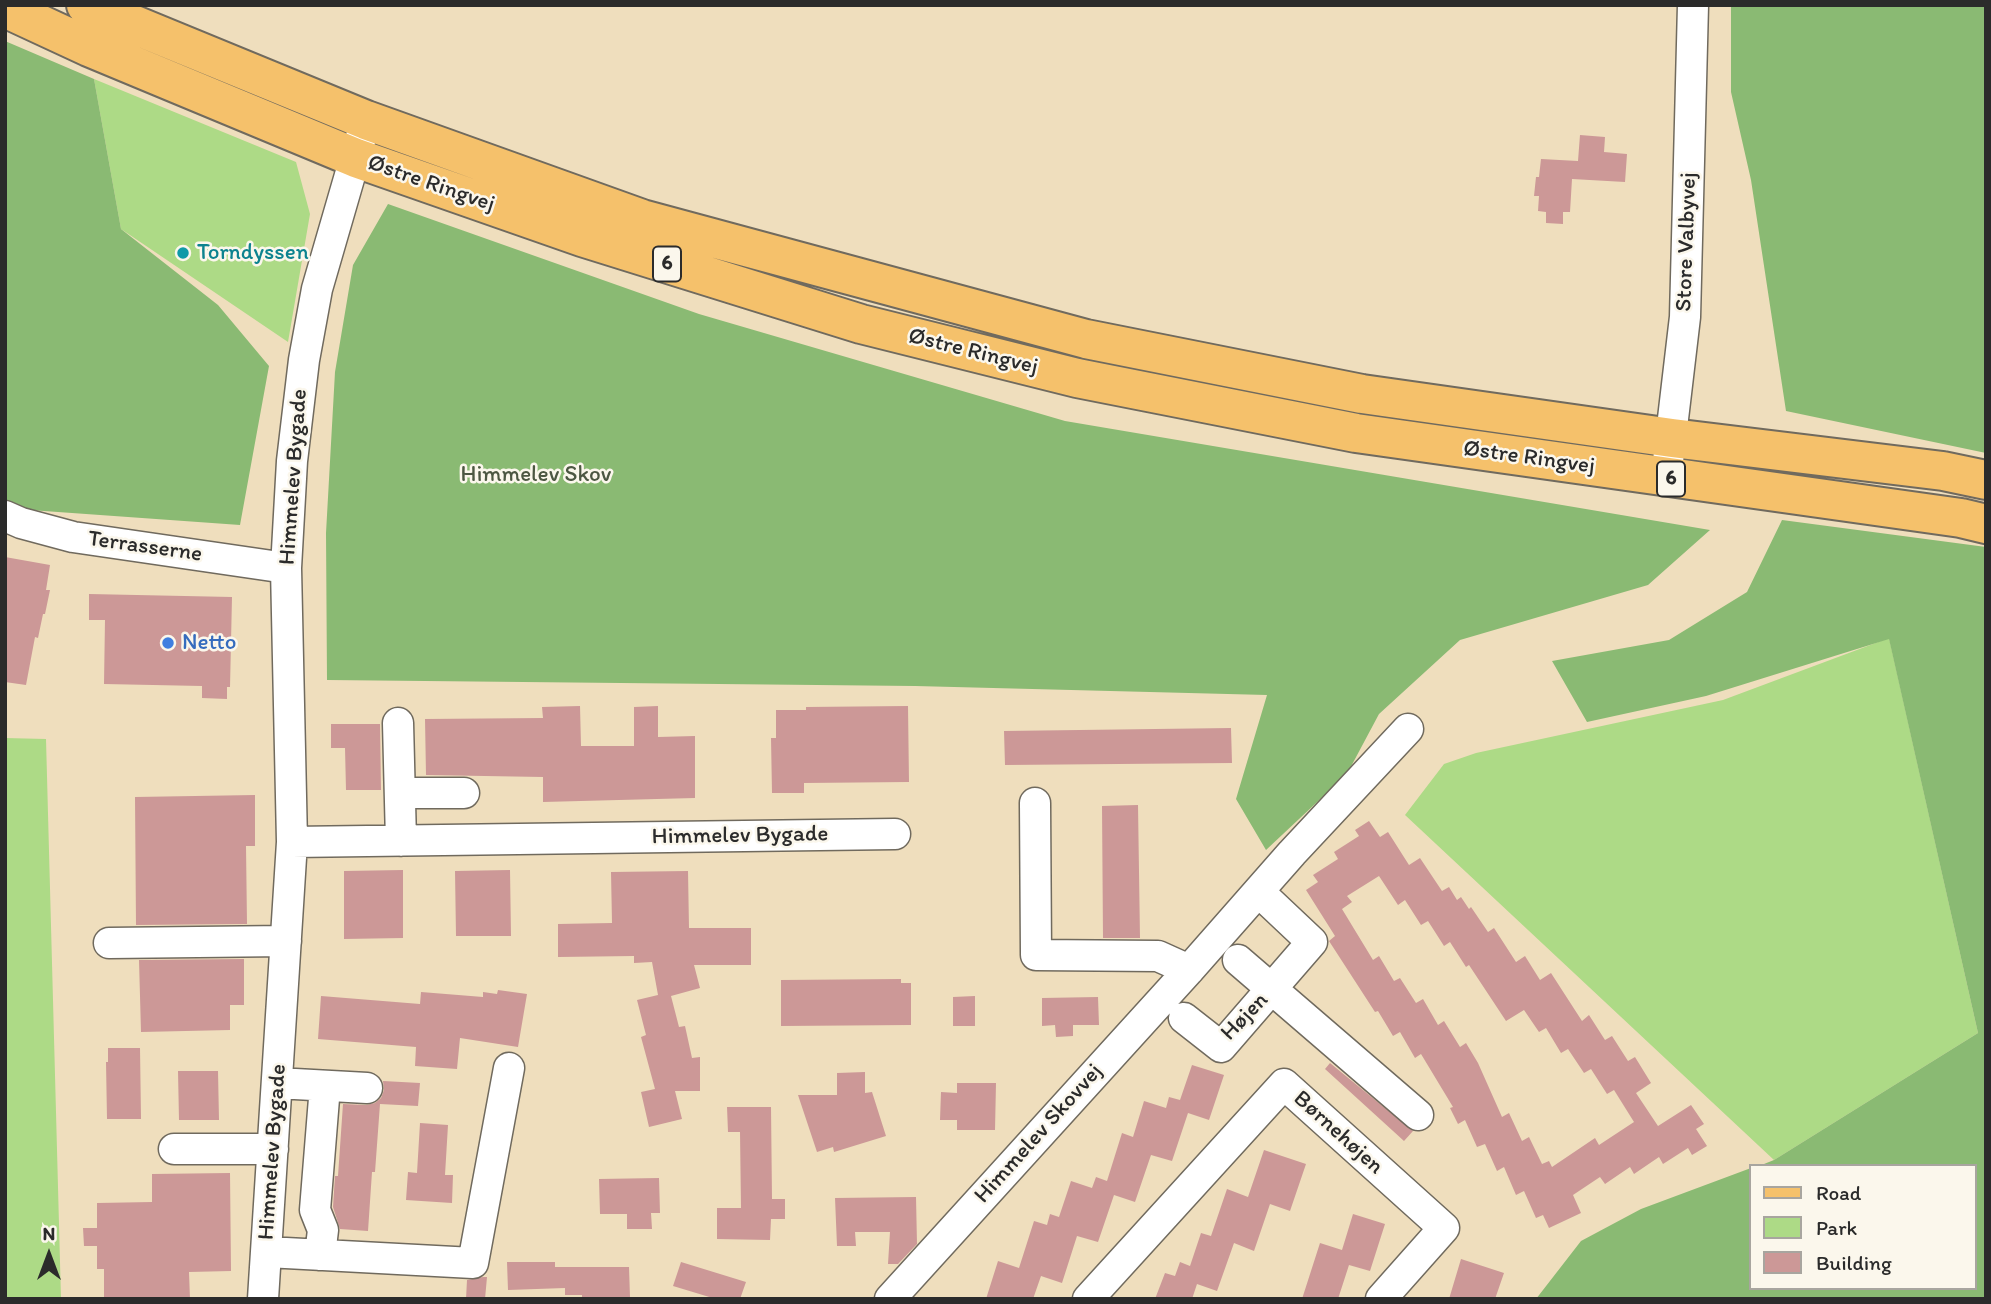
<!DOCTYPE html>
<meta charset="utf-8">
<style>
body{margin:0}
#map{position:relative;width:1991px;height:1304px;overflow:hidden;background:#efdebd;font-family:Itim,sans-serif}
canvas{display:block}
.frame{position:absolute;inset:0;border:7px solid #2b2b2b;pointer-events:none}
.legend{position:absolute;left:1749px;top:1164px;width:228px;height:126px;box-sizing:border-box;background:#fbf7ec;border:2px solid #a8a59f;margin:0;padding:9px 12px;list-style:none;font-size:21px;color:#2b2b2b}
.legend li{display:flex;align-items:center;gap:14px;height:35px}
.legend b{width:35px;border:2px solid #a8a59f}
.north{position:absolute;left:14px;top:1220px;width:70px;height:70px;-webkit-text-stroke:5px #fbf7ec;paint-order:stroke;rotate:0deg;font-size:19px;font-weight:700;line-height:28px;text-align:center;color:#2b2b2b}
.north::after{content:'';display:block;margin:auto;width:24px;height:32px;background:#2b2b2b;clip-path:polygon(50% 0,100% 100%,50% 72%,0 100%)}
</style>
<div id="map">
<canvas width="1991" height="1304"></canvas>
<div class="frame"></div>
<ul class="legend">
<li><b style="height:9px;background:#f5c16b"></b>Road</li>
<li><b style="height:19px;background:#adda86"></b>Park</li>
<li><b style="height:19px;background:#cc9897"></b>Building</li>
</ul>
<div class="north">N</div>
</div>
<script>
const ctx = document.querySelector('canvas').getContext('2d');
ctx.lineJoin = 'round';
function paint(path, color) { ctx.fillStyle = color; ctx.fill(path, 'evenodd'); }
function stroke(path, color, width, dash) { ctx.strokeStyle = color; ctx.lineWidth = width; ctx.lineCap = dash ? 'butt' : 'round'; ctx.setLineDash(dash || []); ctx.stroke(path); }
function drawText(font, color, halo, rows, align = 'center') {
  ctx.font = font + ' Itim,sans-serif'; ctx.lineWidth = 5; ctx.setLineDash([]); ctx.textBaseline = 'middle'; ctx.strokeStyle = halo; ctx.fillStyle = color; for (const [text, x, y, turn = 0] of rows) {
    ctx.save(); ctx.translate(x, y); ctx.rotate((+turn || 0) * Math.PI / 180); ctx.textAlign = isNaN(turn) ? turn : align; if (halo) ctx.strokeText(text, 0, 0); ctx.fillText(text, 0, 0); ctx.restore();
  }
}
paint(new Path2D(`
 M94,79L296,162L310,214L288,342L121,229Z
 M1889,638L1978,1033L1774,1160L1405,815L1444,764L1476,753L1723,700Z
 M5,738L46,739L61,1299H5Z`), '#adda86');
paint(new Path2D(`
 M1731,5H1986V453L1786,411L1751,180L1731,92Z
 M5,41L94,79L121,229L218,305L269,366L240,525L30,510L5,501Z
 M388,204L699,314L1065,421L1710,530L1648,585L1460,640L1379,714L1347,774L1266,850L1236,799L1267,695L915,686L327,680L326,533L335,372L353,265Z
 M1782,520L1986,547V1299H1536L1581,1241L1641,1209L1751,1168V1288H1975V1166H1759L1774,1160L1978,1033L1889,639L1706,696L1587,722L1552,661L1669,640L1747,592Z`), '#8aba73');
paint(new Path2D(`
 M1580,135L1605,137L1604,152L1627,154L1625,182L1572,179L1570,212H1563V224L1546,223V212L1538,211L1539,196H1534L1536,177H1539L1541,159L1578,161Z
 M5,557L50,565L46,590H50L45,614H43L38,638L35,637L26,685L5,682Z
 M89,594L232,597L230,687H227V699L202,698V686L104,684L105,620H89Z
 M580,706L581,746H634V707L658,706V737L695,736V798L543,802V777L426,775L425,719L543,718L542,707Z
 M908,706L909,782L804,783V793H772L771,738H776V710H806V707Z
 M331,724H380L381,790H346L345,748H331Z
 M1231,728L1232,763L1005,765L1004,731Z
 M255,795V846H246L247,924L136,925L135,797Z
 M1138,805L1140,938H1103L1102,806Z
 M1369,821L1380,837L1388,832L1409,865L1420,858L1442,891L1449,887L1457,900L1461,897L1469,909L1471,907L1488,932L1494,928L1516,962L1525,956L1540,980L1551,973L1582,1021L1589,1015L1605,1040L1612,1036L1628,1061L1635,1057L1651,1083L1636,1093L1658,1126L1691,1105L1704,1124L1696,1129L1707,1146L1692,1155L1688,1148L1663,1164L1659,1157L1634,1174L1630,1167L1605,1184L1600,1177L1573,1195L1581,1213L1549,1228L1543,1215L1536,1218L1524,1191L1516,1195L1504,1167L1497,1171L1485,1144L1477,1147L1465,1120L1458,1124L1450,1108L1453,1107L1421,1054L1415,1058L1400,1032L1393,1036L1378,1011L1375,1012L1329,941L1335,936L1306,890L1318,882L1313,875L1338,859L1334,852L1359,836L1355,830ZM1379,876L1398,905L1405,900L1421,925L1428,921L1444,946L1450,942L1466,967L1469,965L1506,1021L1524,1010L1539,1032L1546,1028L1561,1053L1568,1049L1584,1073L1591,1069L1607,1094L1614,1090L1634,1122L1599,1145L1595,1138L1552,1167L1549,1161L1542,1164L1529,1137L1522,1141L1509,1113L1502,1117L1478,1063L1466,1043L1460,1047L1444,1021L1438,1025L1423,999L1416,1003L1400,978L1394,981L1379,956L1373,960L1342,909L1352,902L1347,896Z
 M403,870V938L344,939V871Z
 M510,870L511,936H456L455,871Z
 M688,871L689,928H751V965H694L700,988L671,996L679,1027L685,1026L692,1058L700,1057V1091H675L682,1119L649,1127L641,1092L655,1089L641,1037L646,1035L637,1000L658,995L652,962L634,963V956L558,957V924L612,923L611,872Z
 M244,959V1005H230V1030L141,1032L139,960Z
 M901,979V983H911V1025L781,1026V980Z
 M498,990L527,994L518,1047L460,1038L457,1069L415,1066L416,1047L318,1039L321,996L420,1004L421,992L483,997V992L497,994Z
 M975,996V1026H953V997Z
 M1098,997L1099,1025H1073V1036L1056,1037L1055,1025L1042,1026V998Z
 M108,1048H140L141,1119H107L106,1062H108Z
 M1330,1063L1413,1131L1404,1141L1325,1069Z
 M1192,1065L1224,1075L1209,1120L1188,1113L1172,1161L1151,1155L1135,1202L1114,1195L1098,1242L1077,1236L1062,1283L1041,1276L1033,1299H986L998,1261L1019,1268L1034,1221L1047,1225L1050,1214L1059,1217L1071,1181L1092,1188L1096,1177L1107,1181L1122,1133L1133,1137L1144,1101L1166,1108L1169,1097L1180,1100Z
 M178,1071H218L219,1120H179Z
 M865,1072V1093L872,1092L886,1136L834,1152L833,1147L817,1152L798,1095H837V1073Z
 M383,1081L420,1083L418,1106L380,1104L375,1172H372L368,1231L340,1229L333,1207L335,1176H338L343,1104L366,1105L375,1103L381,1098L384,1090Z
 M957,1083H996L995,1130H957V1120H940L941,1092L957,1093Z
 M727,1107H771L772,1199H785V1219H771L770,1240L717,1239V1208H741L740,1132H728Z
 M420,1123L448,1125L445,1175H453L452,1203L406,1200L408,1172L417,1173Z
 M1264,1150L1306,1164L1290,1211L1270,1204L1254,1251L1234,1243L1217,1291L1197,1284L1192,1299H1155L1165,1273L1175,1276L1180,1262L1190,1266L1201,1233L1211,1236L1227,1189L1248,1197Z
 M230,1173L231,1271L189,1272L190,1299H104V1269H97V1246H84L83,1228H97V1203L152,1202V1174Z
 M659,1178L660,1213H651L652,1229H627V1214H600L599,1179Z
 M916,1197L917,1244L898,1264H888L890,1232H855L856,1246H837L835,1198Z
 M1353,1214L1385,1224L1370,1271L1349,1265L1338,1299H1302L1320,1243L1342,1250Z
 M1461,1259L1504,1273L1495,1299H1449Z
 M507,1262H555V1267H629L630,1297L582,1298V1295H565V1288L508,1290Z
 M681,1262L746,1282L740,1299H716L673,1286Z
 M483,1277H487L485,1299H466L467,1280Z`), '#cc9897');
const minor = new Path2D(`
 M1666,478L1685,317L1693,5
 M5,516L21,523L73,537L286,568
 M398,723L401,841
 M400,793H464
 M1035,803L1036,955L1158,956L1189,970
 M292,842L895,834
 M109,943L286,941
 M1238,960L1418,1115
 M1184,1018L1221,1047L1312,942L1259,892
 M277,1083L367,1088
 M174,1149H273
 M267,1252L473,1263L509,1068
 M320,1255L323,1230L315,1210L325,1086
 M263,1299L292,842L286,568L292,461L304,360L317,289L366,120
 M890,1299L1189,970L1292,853L1408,729
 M1088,1299L1284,1084L1444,1228L1381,1299`);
const major = new Path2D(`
 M86,5L366,120L642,219L1086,339L1362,394L1672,438L1943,471L1986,480
 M5,8L89,47L356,158L582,237L861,324L1077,378L1356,433L1961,518L1986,524`);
stroke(minor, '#706a5e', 33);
stroke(major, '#706a5e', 42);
stroke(minor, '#fff', 30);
stroke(major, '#f5c16b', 38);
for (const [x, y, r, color] of [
 [183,253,7,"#0f9aa8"],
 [168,643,7,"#3f7fe0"]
]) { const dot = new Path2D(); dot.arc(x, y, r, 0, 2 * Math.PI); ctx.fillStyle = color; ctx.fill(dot); stroke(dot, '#fbf7ec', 2.5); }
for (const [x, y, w] of [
 [667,264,28],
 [1671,479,28]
]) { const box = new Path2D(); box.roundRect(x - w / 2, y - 17.5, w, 35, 5); ctx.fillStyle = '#fbf7ec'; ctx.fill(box); stroke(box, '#2b2b2b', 2); }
drawText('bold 21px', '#2b2b2b', null, [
 ["6",667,264],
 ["6",1671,479]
]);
drawText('23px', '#2b2b2b', '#fbf7ec', [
 ["Østre Ringvej",431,184,19],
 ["Store Valbyvej",1687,242,-88],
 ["Østre Ringvej",973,352,14],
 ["Østre Ringvej",1529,458,8],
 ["Himmelev Bygade",294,477,-86],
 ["Terrasserne",145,547,8],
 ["Himmelev Bygade",740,836,-1],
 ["Højen",1245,1017,-46],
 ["Børnehøjen",1338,1133,42],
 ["Himmelev Skovvej",1039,1134,-48],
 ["Himmelev Bygade",273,1152,-86]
]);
drawText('23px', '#0d838f', '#fbf7ec', [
 ["Torndyssen",197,253]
], 'left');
drawText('23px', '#4c5742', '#fbf7ec', [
 ["Himmelev Skov",536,475]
]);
drawText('23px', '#366cbe', '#fbf7ec', [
 ["Netto",182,643]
], 'left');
</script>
